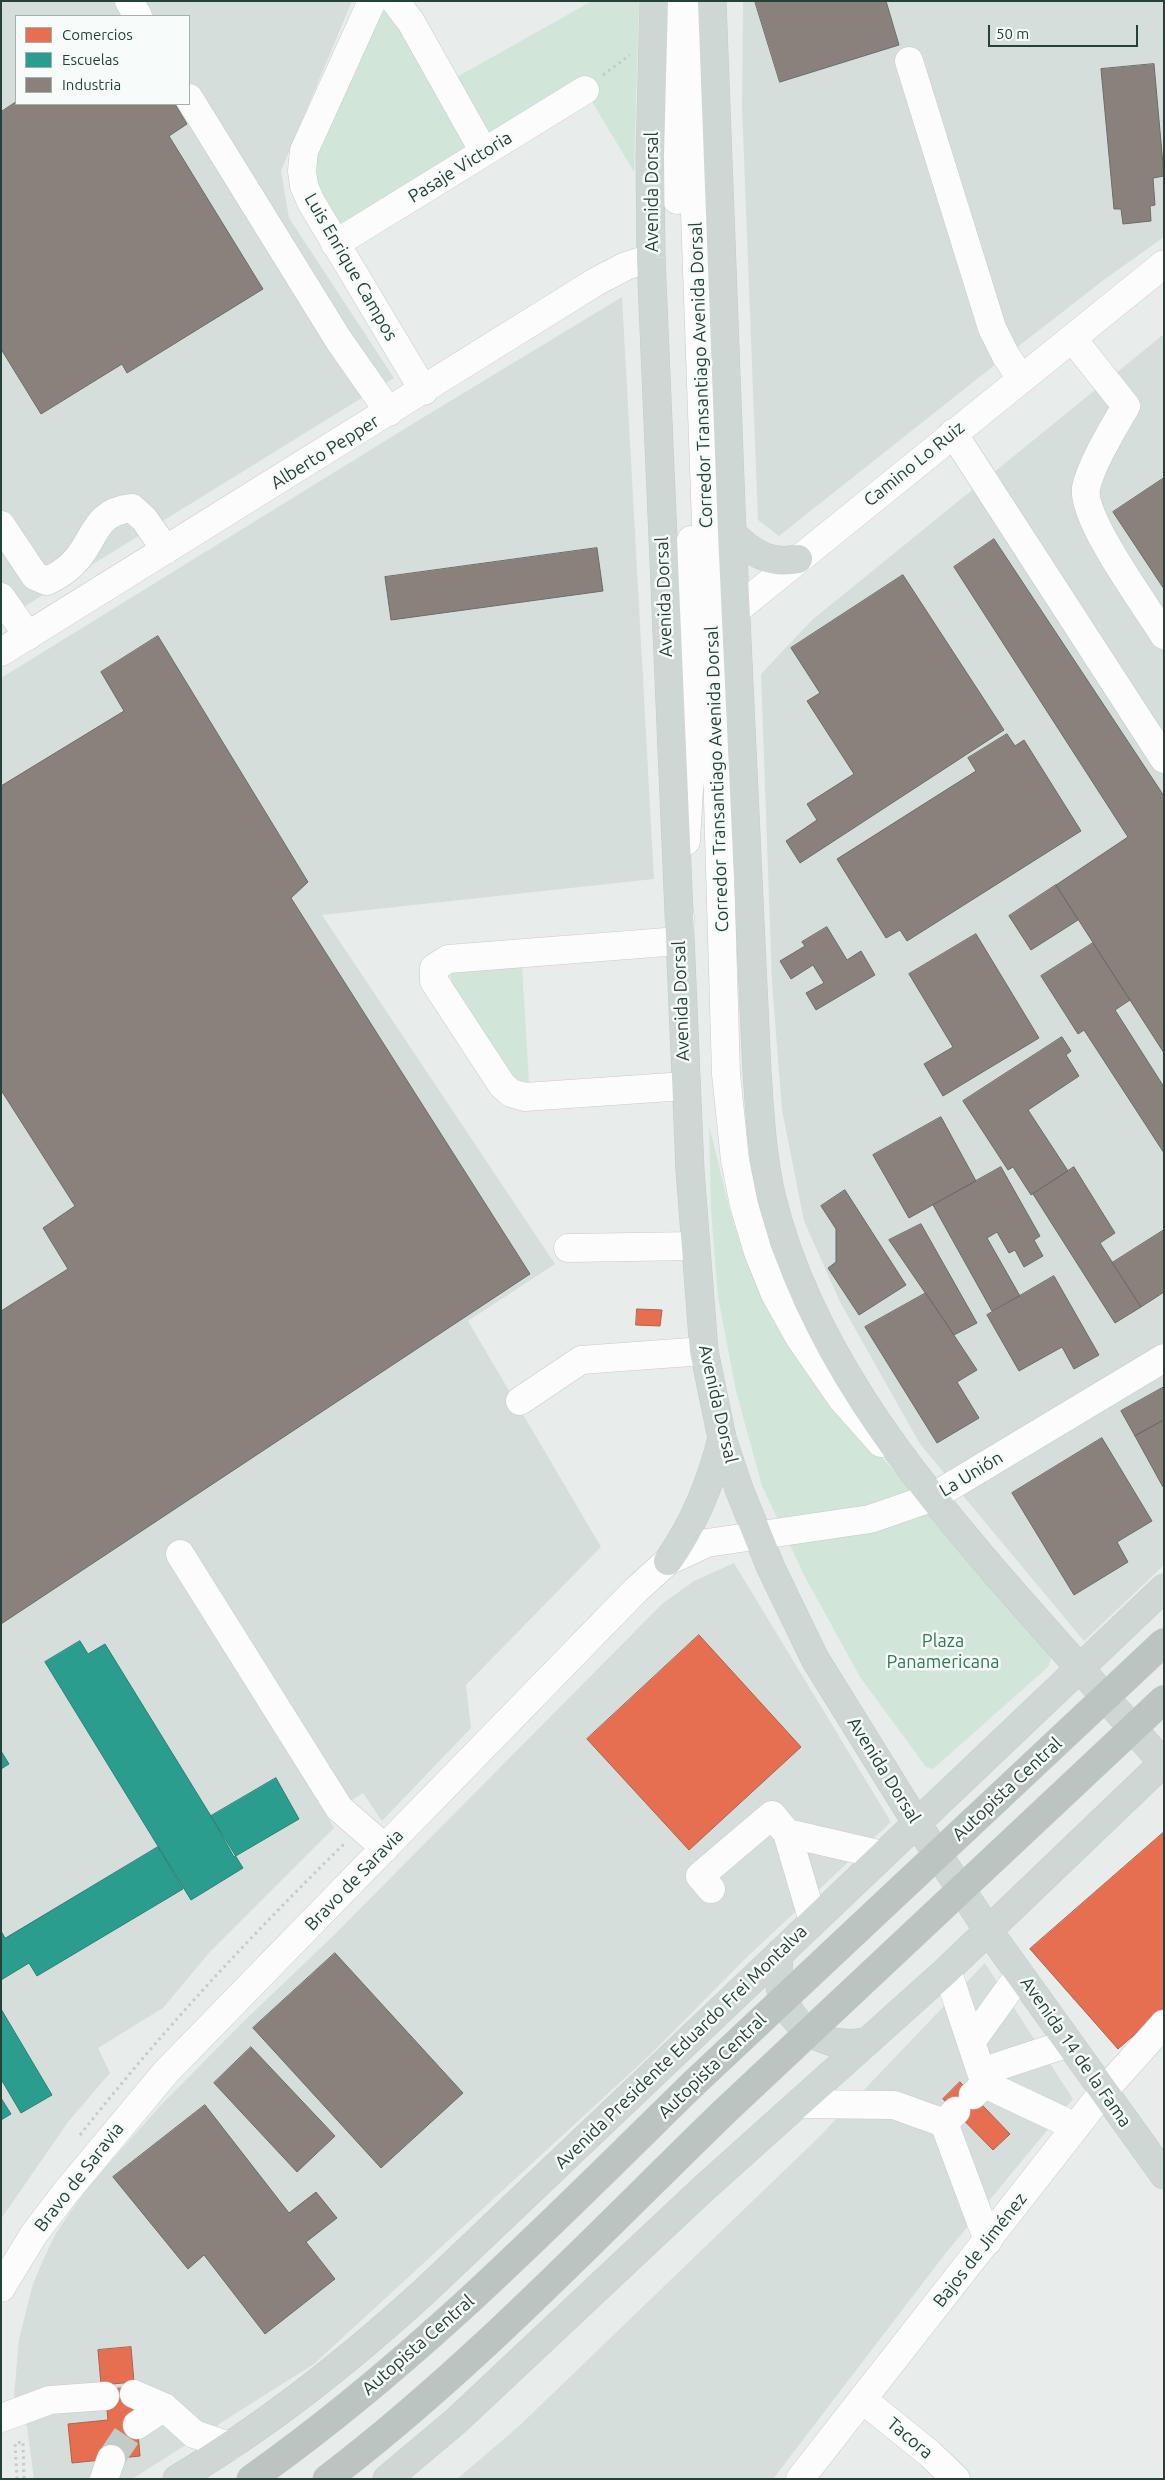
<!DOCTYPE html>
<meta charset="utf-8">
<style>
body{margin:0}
#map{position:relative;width:1165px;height:2480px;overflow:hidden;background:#e8edeb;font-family:Ubuntu,sans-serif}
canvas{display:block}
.frame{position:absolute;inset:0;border:2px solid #24423a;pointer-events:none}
.legend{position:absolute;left:15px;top:15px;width:175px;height:90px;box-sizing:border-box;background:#f7fbf9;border:1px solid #a3b1ad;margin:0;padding:6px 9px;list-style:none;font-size:15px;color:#24423a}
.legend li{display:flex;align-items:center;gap:10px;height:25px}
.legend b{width:25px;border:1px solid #a3b1ad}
.scale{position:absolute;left:988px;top:25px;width:150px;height:22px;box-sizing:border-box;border:2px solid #24423a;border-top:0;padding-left:6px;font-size:15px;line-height:18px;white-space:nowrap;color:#24423a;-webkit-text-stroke:4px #f7fbf9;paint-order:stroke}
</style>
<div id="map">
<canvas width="1165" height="2480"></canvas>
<div class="frame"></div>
<ul class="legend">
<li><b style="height:14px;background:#e76f51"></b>Comercios</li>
<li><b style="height:14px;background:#2a9d8f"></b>Escuelas</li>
<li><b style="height:14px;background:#8a817c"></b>Industria</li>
</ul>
<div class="scale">50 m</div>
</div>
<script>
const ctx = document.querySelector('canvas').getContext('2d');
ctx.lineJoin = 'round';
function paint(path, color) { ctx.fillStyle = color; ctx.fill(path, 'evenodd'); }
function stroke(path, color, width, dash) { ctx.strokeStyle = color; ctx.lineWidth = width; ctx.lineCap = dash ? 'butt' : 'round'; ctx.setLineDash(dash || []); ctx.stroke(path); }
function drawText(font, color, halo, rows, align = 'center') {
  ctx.font = font + ' Ubuntu,sans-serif'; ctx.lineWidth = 5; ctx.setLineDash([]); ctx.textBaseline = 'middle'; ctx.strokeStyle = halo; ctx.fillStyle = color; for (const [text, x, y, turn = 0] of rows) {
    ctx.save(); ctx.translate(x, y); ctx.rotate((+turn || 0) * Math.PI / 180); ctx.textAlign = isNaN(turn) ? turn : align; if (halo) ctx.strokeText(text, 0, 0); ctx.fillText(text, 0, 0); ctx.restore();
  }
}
paint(new Path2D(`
 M1,1H352L281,171L289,218L394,378L1,621ZM16,16H189V104H16Z
 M743,1H1164V237L1105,279L1006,356L779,536L758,520L742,107Z
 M622,297L654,879L322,915L555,1264L468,1321L601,1547L466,1685L471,1728L382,1821L363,1793L327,1816L334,1828L209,1953L163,2008L98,2048L110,2073L68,2122L1,2219V678L419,420Z
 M1164,334V1565L1084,1641L920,1444L840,1302L804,1221L782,1110L772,983L761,674L812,620Z
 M734,1563L891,1822L745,1959L652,2053L314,2364L132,2479H34L27,2427L14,2396L19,2339L33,2284L44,2258L56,2233L87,2188L161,2105L242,2023L334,1935L662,1604L694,1581Z
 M985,1963L1073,2099L945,2254L773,2479H457L519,2426L819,2137Z`), '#d6dedb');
paint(new Path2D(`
 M592,1H639L634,172L579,80L334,229L313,189L314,149L379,10L390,13L439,87Z
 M522,964L529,1082L513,1080L453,985L450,975L454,970Z
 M709,1125L729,1207L741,1247L750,1270L773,1314L833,1404L906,1484L1052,1656L1048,1667L933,1769L926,1767L860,1677L805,1577L762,1486L736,1391L718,1297L711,1211Z`), '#d1e6d8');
const shops = new Path2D(`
 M637,1309L662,1310L660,1326L636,1325Z
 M699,1635L801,1747L689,1850L587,1739Z
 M1164,1832V2009L1118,2049L1030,1949Z
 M960,2082L1010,2134L993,2150L943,2099Z
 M131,2347L134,2382L101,2385L98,2350Z
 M134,2387L140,2456L72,2463L68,2424L108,2420L105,2390Z`);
paint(shops, '#e76f51');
stroke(shops, '#ac624a', 1);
const schools = new Path2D(`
 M80,1641L88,1654L105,1644L243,1868L191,1900L45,1662Z
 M1,1751L9,1764L1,1769Z
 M276,1778L299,1819L234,1857L211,1816Z
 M158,1847L183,1889L37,1976L29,1963L1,1980V1931L5,1938Z
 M1,2009L52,2095L21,2113L1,2079Z
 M1,2098L11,2114L1,2120Z`);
paint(schools, '#2a9d8f');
stroke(schools, '#288276', 1);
const industry = new Path2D(`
 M755,1H886L899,45L780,82Z
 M1154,64L1164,176L1153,178L1155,205L1150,206L1151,221L1123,224L1121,209H1114L1101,69Z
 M16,102L175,104L187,124L169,136L263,289L127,373L122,364L41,414L1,349V112Z
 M1164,478V589L1113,512Z
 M994,539L1164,796V1053L1056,885L1128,837L954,567Z
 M597,548L603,591L391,620L385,577Z
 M903,575L1004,730L800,863L786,841L817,820L807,804L854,774L807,701L820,693L791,648Z
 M158,636L308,882L291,898L530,1274L1,1624V1311L68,1269L43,1228L75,1206L1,1090V786L124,711L101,672Z
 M1007,734L1015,746L1024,740L1081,831L907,941L900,930L886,938L837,859L976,771L968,758Z
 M1056,885L1078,920L1031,950L1009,916Z
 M827,927L847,960L861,951L875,975L816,1010L806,993L824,983L813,965L791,979L780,961L805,946L802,942Z
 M976,934L1039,1038L943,1096L924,1064L953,1047L909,974Z
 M1093,943L1130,1000L1115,1010L1164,1087V1153L1084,1030L1078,1034L1041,976Z
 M1062,1037L1071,1051L1066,1055L1079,1076L1028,1110L1068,1171L1031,1195L1013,1167L1008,1170L963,1101Z
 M941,1117L976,1181L909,1218L873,1155Z
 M1001,1167L1040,1236L1034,1240L1043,1256L1024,1267L1015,1250L1009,1253L997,1232L987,1238L1020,1296L992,1311L933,1205Z
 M1074,1167L1115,1233L1100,1243L1141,1307L1115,1323L1033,1194Z
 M845,1190L906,1285L859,1315L828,1268L836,1262V1229L821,1206Z
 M921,1224L977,1323L954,1335L889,1240Z
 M1164,1230V1292L1141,1307L1112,1263Z
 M1054,1276L1099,1355L1074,1369L1062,1347L1019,1371L987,1315Z
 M926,1293L977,1370L957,1382L979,1418L937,1443L865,1327Z
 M1164,1387V1420L1135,1436L1121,1411Z
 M1164,1420V1486L1163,1487L1135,1436Z
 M1102,1438L1152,1521L1117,1542L1128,1562L1074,1595L1012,1493Z
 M335,1953L463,2093L381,2168L253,2028Z
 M251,2047L335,2136L297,2172L214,2083Z
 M205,2105L289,2213L316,2192L337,2218L306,2242L335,2279L265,2334L204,2255L188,2269L113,2177Z`);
paint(industry, '#8a817c');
stroke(industry, '#6b6e68', 1);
stroke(new Path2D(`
 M111,2459L127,2435L137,2425`), '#c1cbc8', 28, [28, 14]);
const minor = new Path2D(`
 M129,1L138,16
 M372,1L304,151L302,171L304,186L311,202L424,391
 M395,1L411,22L484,152
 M670,1L672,125L677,200
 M693,1L694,185L706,524L714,663L726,1074L735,1160L744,1205L758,1252L775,1294L799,1337L842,1399L881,1443
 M909,61L992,328L1006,356L1021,378
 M189,98L338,339L389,412
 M335,244L585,90
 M1072,338L1126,406C1114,427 1091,464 1086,488C1081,518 1146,606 1164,635
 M953,433L1164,759
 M1,525L35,576L47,581C60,575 69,569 78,558C96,536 95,512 132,508L144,519L166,550
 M1,597L28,636
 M720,623L1164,264
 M1,652L597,281L626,266L651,258
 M686,841L693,720L691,540
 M680,917L679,941L448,959L434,968V981L502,1085L511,1093L525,1097L685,1086
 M568,1248L695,1246
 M520,1401L581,1360L704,1351
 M180,1554L339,1808L385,1848
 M787,1833L882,1855
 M711,1889L700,1876L772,1815L787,1833L813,1921
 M947,1970L985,2084L973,2095
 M971,2042L1020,1974
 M981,2072L1069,2043
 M985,2084L1076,2127
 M797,2104L894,2105L944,2123L956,2111
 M944,2123L988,2241
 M1,2288L34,2234L66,2192L166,2072L636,1590L668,1561L707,1543L870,1519L931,1498L1164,1358
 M134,2394L164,2407L194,2434L230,2446
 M862,2399L930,2454L956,2479
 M1,2418L50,2400L105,2396
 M137,2425L164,2407
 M104,2479L111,2459
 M800,2479L1103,2092L1164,2024`);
const major = new Path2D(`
 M654,1L650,156L651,258L690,1170L704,1351L722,1438L739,1489L771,1568L815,1659L916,1822L988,1930L1164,2175
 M712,1L732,533L757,1072C760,1114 762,1158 772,1199C809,1346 903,1465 1000,1578C1054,1640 1109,1702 1164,1764
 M732,533C750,552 770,565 798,559
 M668,1561C694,1524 711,1483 722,1438
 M780,1953C769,2005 809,2053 864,2042
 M177,2479C268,2425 347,2362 425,2291L1164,1588
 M387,2479L456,2421L703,2189L947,1970L1164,1762`);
const highway = new Path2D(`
 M251,2479C413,2365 552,2222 693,2084
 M327,2479C470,2370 595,2237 724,2112`);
stroke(minor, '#c5cac8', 29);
stroke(major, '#c3ccc9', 29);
stroke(highway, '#c3ccc9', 29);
stroke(new Path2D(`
 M603,75L630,55
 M80,2135C161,2032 250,1936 344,1844
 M17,2479L15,2443L23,2442L24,2479`), '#c3ccca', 3, [2.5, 4]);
stroke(minor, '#fcfcfc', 28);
stroke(major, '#cfd7d5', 28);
stroke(highway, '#bcc4c2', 28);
const highwayBridge = new Path2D(`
 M693,2084L1164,1642
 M724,2112L1164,1699`);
stroke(highwayBridge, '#c3ccc9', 29, []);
stroke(highwayBridge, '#bcc4c2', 28);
drawText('18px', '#24423a', '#f7fbf9', [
 ["Pasaje Victoria",460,167,-32],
 ["Avenida Dorsal",652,192,-90],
 ["Luis Enrique Campos",351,267,60],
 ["Corredor Transantiago Avenida Dorsal",701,375,-92],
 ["Alberto Pepper",325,452,-32],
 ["Camino Lo Ruiz",914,464,-39],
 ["Avenida Dorsal",664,597,-92],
 ["Corredor Transantiago Avenida Dorsal",717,779,-92],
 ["Avenida Dorsal",681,1001,-92],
 ["Avenida Dorsal",718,1404,77],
 ["La Unión",971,1474,-31],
 ["Avenida Dorsal",884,1770,58],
 ["Autopista Central",1007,1789,-43],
 ["Bravo de Saravia",354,1880,-46],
 ["Avenida Presidente Eduardo Frei Montalva",681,2047,-44],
 ["Avenida 14 de la Fama",1076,2052,55],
 ["Autopista Central",712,2066,-44],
 ["Bravo de Saravia",79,2177,-52],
 ["Bajos de Jiménez",980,2250,-52],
 ["Autopista Central",418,2345,-41],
 ["Tacora",910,2438,40]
]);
drawText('18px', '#2d7a4b', '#f7fbf9', [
 ["Plaza",943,1641],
 ["Panamericana",943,1662]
]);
</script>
